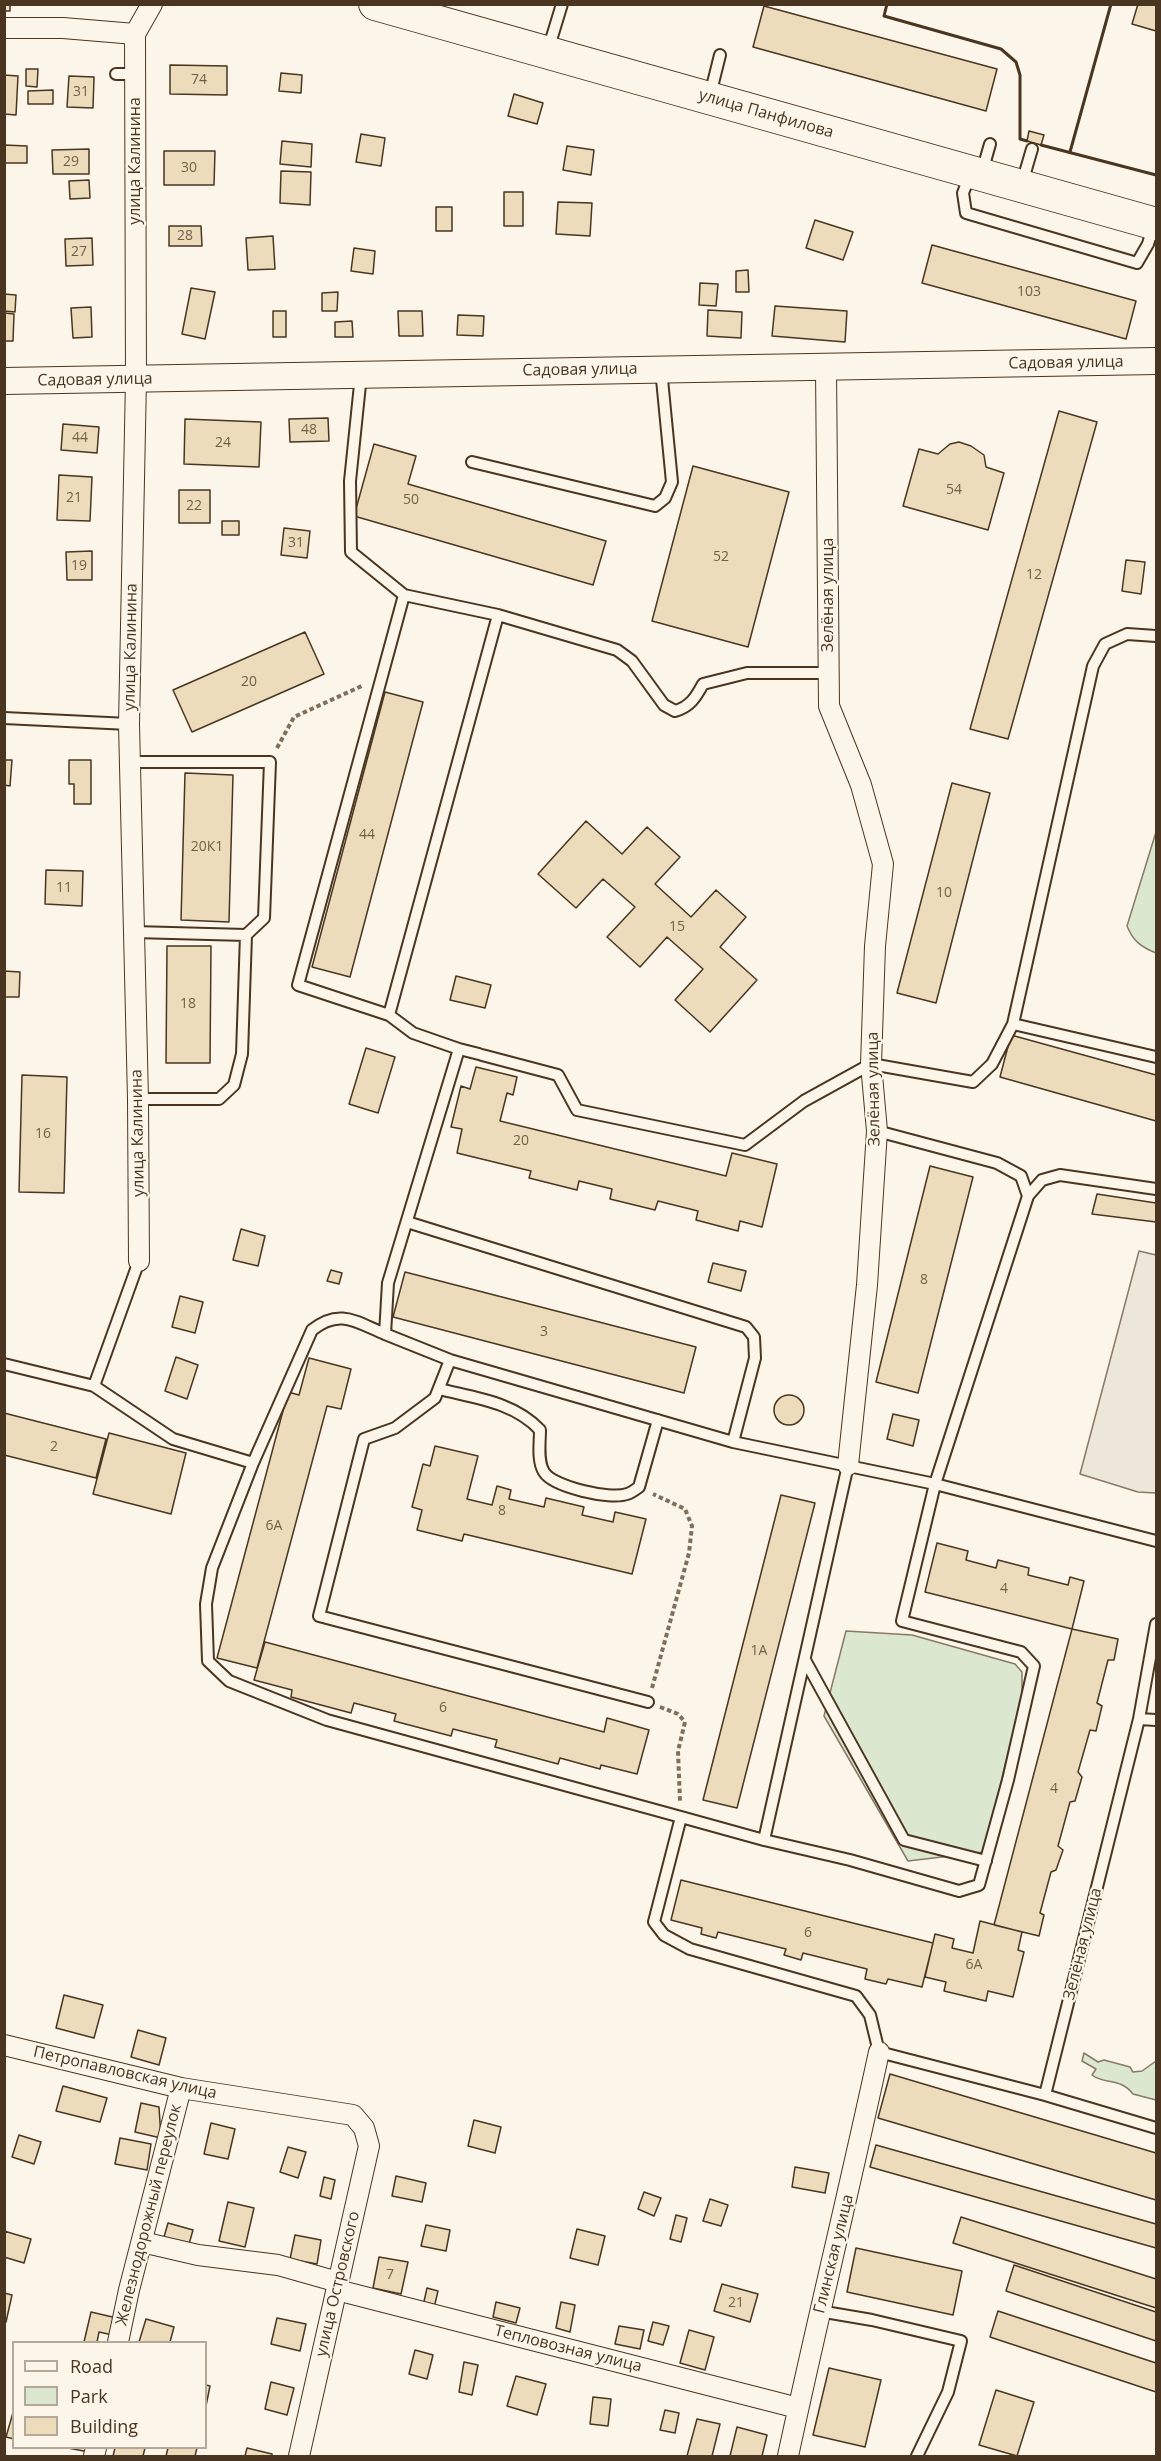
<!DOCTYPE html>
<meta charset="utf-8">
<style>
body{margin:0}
#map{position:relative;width:1161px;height:2461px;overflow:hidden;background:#fbf6e9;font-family:"Open Sans",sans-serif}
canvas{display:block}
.frame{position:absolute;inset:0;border:6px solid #4a3520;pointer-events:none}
.legend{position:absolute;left:12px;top:2341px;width:195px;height:108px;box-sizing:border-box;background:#fbf6e9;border:2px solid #b4a999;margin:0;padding:8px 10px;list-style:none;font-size:18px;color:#4a3520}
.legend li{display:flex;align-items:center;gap:12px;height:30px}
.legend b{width:30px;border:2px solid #b4a999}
</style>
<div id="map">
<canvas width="1161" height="2461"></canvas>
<div class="frame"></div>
<ul class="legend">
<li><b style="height:8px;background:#fbf6e9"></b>Road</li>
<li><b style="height:16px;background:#dce7d0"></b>Park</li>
<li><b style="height:16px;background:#ecdcbc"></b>Building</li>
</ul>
</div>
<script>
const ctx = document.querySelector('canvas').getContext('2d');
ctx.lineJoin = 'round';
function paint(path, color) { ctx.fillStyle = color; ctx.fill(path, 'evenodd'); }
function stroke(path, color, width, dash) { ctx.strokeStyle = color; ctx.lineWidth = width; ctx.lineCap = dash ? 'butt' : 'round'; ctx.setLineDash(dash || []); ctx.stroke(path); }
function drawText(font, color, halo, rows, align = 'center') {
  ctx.font = font + ' "Open Sans",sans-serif'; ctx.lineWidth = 4.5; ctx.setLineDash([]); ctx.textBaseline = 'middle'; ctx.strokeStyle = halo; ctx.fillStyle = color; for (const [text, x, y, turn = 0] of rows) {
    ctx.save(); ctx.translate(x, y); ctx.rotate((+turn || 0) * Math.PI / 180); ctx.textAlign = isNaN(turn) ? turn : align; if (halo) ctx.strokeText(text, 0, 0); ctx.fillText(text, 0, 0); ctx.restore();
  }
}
const green = new Path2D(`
 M1156,832V953C1141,947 1133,941 1127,926Z
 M846,1631L912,1635L1015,1664L1022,1672V1696L984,1852L908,1861L824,1716Z
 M1084,2053L1098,2062L1104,2060L1130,2067L1133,2072L1142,2071L1156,2061V2100L1133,2094C1120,2077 1105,2085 1092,2075L1096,2069L1082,2061Z`);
paint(green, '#dce7d0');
stroke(green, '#887966', 1.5);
const parking = new Path2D(`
 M1139,1251L1156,1255V1493L1138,1492L1080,1474Z`);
paint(parking, '#ede7d9');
stroke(parking, '#887966', 1.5);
const building = new Path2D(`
 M4,4H10V11H4Z
 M1138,4H1156V31L1132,24Z
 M764,6L997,69L986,111L753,47Z
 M170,65L227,66V95L170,94Z
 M26,69H38L37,87L26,86Z
 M281,73L302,75L301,93L279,91Z
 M4,75L18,76L16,115L4,114Z
 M69,76L94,77L93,108L67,107Z
 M53,90V104H28V91Z
 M514,94L543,103L537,124L508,116Z
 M1029,131L1044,135L1041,145L1027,141Z
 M361,134L385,138L381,166L356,162Z
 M282,141L312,144L311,167L280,164Z
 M4,145L27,146V163H4Z
 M567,146L594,150L591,175L563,170Z
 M89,149V174H53L52,150Z
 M164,151H215L214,185H164Z
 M281,171L311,172L310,205L280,203Z
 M89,180L90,198L70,199L69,181Z
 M504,192H523V226H504Z
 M558,202L592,203L590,236L556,234Z
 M436,207H452V231H436Z
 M815,220L853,232L843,260L806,248Z
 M169,226H201L202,246H169Z
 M273,236L275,269L248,270L246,238Z
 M92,238L93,265L66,266L65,239Z
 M932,245L1136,301L1126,339L922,283Z
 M354,248L375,251L373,274L351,271Z
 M748,270L749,292H736V271Z
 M700,283L718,284L716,306L699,305Z
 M191,288L215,292L205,339L182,334Z
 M338,292L337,311H322V293Z
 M4,294L16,295L15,312L4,311Z
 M775,306L847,311L845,342L772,336Z
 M91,307L92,337L73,338L71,308Z
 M708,310L742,312L741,338L707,336Z
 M273,311H286V337H273Z
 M398,311H422L423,336H399Z
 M4,313L14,314L13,341H4Z
 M458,315L484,316L483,336L457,335Z
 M352,321L353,337H335V322Z
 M1059,411L1097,422L1008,739L970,729Z
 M328,418L329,441L290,442L289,419Z
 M185,419L261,422L259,467L184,464Z
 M63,424L99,427L97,453L61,450Z
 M959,442L971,446L984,455L986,467L1004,473L988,530L903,506L919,449L938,454L950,444Z
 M374,444L416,456L408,484L606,541L593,585L354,516Z
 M693,466L789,492L748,647L652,621Z
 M59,475L92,477L90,521L57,520Z
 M179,490H210V523H179Z
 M222,521H239V535H222Z
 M284,528L310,531L307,558L281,555Z
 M92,551V580H67L66,552Z
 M1126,560L1145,562L1141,594L1122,591Z
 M305,632L324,674L192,732L173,690Z
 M385,692L423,702L350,977L312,967Z
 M4,760H12L10,786L4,785Z
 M69,760H91V804H74V784H69Z
 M185,773L233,775L229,922L181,920Z
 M952,783L990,793L936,1003L897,993Z
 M586,821L622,854L647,827L680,857L655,884L691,917L716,890L746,917L720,947L757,980L710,1032L675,1000L703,969L667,937L640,967L607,937L635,907L603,879L576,908L538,874Z
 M46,870L83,871L82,906L45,904Z
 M167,946H211L210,1063H166Z
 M4,971L20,972L19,997H4Z
 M456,976L491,985L485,1008L450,1000Z
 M1011,1035L1156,1075V1121L1000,1077Z
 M366,1048L395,1057L378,1113L349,1104Z
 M476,1067L517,1077L513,1095L507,1093L500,1121L726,1176L732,1153L777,1164L762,1227L740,1221L738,1231L696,1220L698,1211L658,1201L655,1210L610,1199L612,1189L579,1181L577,1190L529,1178L531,1171L457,1153L462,1129L451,1127L461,1086L470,1089Z
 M22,1075L67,1077L64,1193L19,1192Z
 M930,1166L973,1177L918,1393L876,1382Z
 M1097,1194L1156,1203V1222L1092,1214Z
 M241,1229L265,1236L258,1266L233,1260Z
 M713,1263L746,1271L741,1291L708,1282Z
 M331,1270L342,1273L339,1284L327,1281Z
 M405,1272L696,1347L684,1393L393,1317Z
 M180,1296L203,1302L195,1333L172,1327Z
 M176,1357L198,1365L187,1399L165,1391Z
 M309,1358L351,1369L341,1409L327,1406L257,1668L217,1658L288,1392L299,1395Z
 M774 1410a15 15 0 1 1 30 0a15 15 0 1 1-30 0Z
 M4,1413L106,1439L96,1478L4,1455Z
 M893,1414L919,1420L913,1446L887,1439Z
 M109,1433L186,1453L171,1514L93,1494Z
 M435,1446L478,1456L467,1499L492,1505L497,1486L511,1490L509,1499L544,1507L546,1498L584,1507L582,1515L613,1522L615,1512L646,1519L632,1574L464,1534L462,1541L417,1530L422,1510L412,1507L423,1464L430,1466Z
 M781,1495L815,1503L737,1808L703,1800Z
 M937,1543L968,1551L966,1560L996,1568L998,1560L1029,1568L1028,1575L1068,1585L1070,1577L1084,1581L1072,1629L925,1592Z
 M1072,1629L1118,1639L1114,1660H1108L1097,1703L1102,1706L1096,1731L1090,1730L1078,1772L1082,1777L1075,1801L1070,1802L1058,1846L1063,1850L1056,1870L1051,1872L1040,1913L1044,1915L1039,1936L994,1925Z
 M265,1642L604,1732L607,1718L649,1730L637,1774L601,1765L600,1769L560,1758L558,1764L495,1747L497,1740L453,1729L451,1736L394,1721L396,1714L354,1703L351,1713L291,1697L292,1690L254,1680Z
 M681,1880L933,1943L922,1987L888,1979L886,1984L865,1979L867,1969L803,1953L801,1960L784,1955L786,1949L718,1932L716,1938L701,1934L702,1928L671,1920Z
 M980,1921L1022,1932L1018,1950L1024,1952L1013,1997L988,1991L986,2001L944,1991L946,1982L925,1977L935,1934L954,1939L952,1948L973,1953Z
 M64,1995L103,2005L94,2038L56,2028Z
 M138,2030L166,2038L159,2065L131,2057Z
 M890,2074L1156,2153V2200L878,2118Z
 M63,2086L107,2098L100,2122L56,2111Z
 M141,2103L159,2107L161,2138L135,2132Z
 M474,2120L501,2127L495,2153L468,2146Z
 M211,2123L235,2129L228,2159L204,2154Z
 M19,2135L41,2142L34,2164L12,2157Z
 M120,2138L151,2144L147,2170L115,2164Z
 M876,2145L1156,2224V2248L870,2167Z
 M288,2147L306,2152L298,2178L280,2172Z
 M795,2167L829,2173L825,2193L792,2187Z
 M396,2176L426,2183L422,2202L392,2196Z
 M324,2177L335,2180L331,2199L320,2196Z
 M644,2192L661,2198L654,2216L638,2209Z
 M710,2199L728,2205L721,2226L703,2221Z
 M228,2202L254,2208L245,2247L219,2241Z
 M676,2215L687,2218L681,2242L670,2239Z
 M961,2217L1156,2279V2308L953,2243Z
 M168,2223L193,2230L187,2251L162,2244Z
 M426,2225L450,2230L446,2251L421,2246Z
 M577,2229L605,2236L598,2265L570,2258Z
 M4,2231L31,2239L24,2263L4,2257Z
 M295,2235L321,2240L317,2264L290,2259Z
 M856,2248L962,2271L953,2315L847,2292Z
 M379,2257L408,2262L401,2294L373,2288Z
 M1014,2265L1156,2312V2341L1006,2291Z
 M722,2284L758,2294L750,2322L714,2311Z
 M427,2288L438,2291L434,2308L423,2306Z
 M4,2293L12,2295L6,2322H4Z
 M496,2302L520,2308L516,2323L493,2317Z
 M561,2302L575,2305L570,2332L556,2328Z
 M998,2311L1156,2363V2392L990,2337Z
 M91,2312L121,2319L117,2336L99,2332L97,2342H84Z
 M277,2318L306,2324L300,2351L271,2344Z
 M146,2319L174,2327L170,2342H139Z
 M653,2322L669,2326L663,2345L648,2341Z
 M619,2326L644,2330L640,2349L615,2344Z
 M689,2330L714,2337L705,2370L680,2363Z
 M415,2350L433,2355L427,2379L409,2374Z
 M464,2362L478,2365L472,2395L459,2392Z
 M829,2368L881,2380L865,2447L813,2435Z
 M516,2376L546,2384L537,2415L507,2406Z
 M271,2382L294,2388L287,2415L265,2409Z
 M206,2385L210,2386L206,2406Z
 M996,2390L1034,2402L1017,2456L979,2445Z
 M593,2397L611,2399L608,2426L590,2424Z
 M14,2409V2439L6,2437Z
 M665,2410L679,2413L675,2433L660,2430Z
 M697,2419L720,2424L712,2456H687Z
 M737,2427L767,2435L762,2456H730Z
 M68,2448H90L89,2452Z
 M115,2448H145L143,2456H113Z
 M168,2448H197L195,2456H166Z
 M247,2448L272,2454V2456H245Z`);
paint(building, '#ecdcbc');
stroke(building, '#4a3520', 1.5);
const service = new Path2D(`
 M548,50L562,4
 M116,74H134
 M710,95L720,55
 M982,172L990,144
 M970,175L963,193L966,213L1137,263L1148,244L1153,227
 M1022,183L1032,149
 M361,375L350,481L351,552L404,595L298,985L389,1015L413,1033L459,1049L388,1283L385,1334L450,1360
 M472,462L655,506L665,498L672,482L661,369
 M404,595L498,615L617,650L632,661L664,705L675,711C690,707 696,697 703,684L747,673H829
 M4,718L129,724
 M130,762H270L264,918L246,935L242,1054L234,1085L219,1099H138
 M134,932L246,935
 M389,1015L498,615
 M1013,1024L1093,666L1105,644L1127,634L1156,636
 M459,1049L479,1054
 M482,1055L558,1075L577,1110L745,1145L804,1101L871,1064L973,1082L992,1064L1013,1024L1156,1057
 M1028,1196L1042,1180L1060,1175L1156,1189
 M407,1222L746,1327L754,1337L755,1358L733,1442
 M4,1364L94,1386L173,1439L253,1463L212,1568L206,1604L208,1661L229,1681L327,1720L681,1817L654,1922L664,1935L690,1949L856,1996L870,2015L879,2052L1045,2095L1139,1719L1156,1624
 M94,1386L139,1261
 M439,1389C475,1398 514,1402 540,1430C540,1442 537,1461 544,1472C553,1487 610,1500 627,1494C631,1493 635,1490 639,1487L658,1420
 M253,1463L312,1330C340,1308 356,1322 385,1334
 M848,1465L764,1840L850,1860L959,1891L979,1885L1008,1780L1034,1666L1021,1652L902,1621L935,1484L1028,1196L1021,1176L997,1163L877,1131
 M805,1660L904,1840L986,1861
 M648,1702L319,1616L364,1439L395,1428L435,1398L450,1360L733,1442L935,1484L1156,1541
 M1139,1719L1156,1720
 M681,1817L764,1840
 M1045,2095L1156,2128
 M819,2311L872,2320L961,2341L948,2392L917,2456`);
const minor = new Path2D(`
 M4,28H63L135,34L152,4
 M135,34L136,380L129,724L138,1099L139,1261
 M826,368L829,706L861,785L883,864L875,946L871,1064L877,1131L867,1285L848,1465
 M4,2045L181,2088L353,2115L364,2128L369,2146L299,2456
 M142,2242L198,2255L278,2265L338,2282
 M337,2290L798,2408
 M118,2342L129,2290L181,2088
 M94,2456L96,2448
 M788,2456C817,2321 850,2187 879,2052`);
const tertiary = new Path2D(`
 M4,381L1156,361`);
const primary = new Path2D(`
 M375,4L1156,224`);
stroke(service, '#4a3520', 14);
stroke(minor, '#4a3520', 22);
stroke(tertiary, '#4a3520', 28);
stroke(primary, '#4a3520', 34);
stroke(new Path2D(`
 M277,748L294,717L364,685
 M652,1688L689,1553L692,1526L685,1509L653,1494
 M660,1707L678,1714L685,1722L678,1751L680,1801`), '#7f6f5c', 4, [4.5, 3]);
stroke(service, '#fbf6e9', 10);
stroke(minor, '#fbf6e9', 20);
stroke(tertiary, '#fbf6e9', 26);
stroke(primary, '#fbf6e9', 32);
stroke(new Path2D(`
 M887,4L884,16L1001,49L1016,62L1020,75V139L1027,141
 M1041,145L1156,175
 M1070,152L1111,4`), '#4a3520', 3);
drawText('14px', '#725f47', null, [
 ["74",199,80],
 ["31",81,92],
 ["29",71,162],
 ["30",189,168],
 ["28",185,236],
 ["27",79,252],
 ["103",1029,292],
 ["48",309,430],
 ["44",80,438],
 ["24",223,443],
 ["54",954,490],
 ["21",74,498],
 ["50",411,500],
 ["22",194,506],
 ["31",296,543],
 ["52",721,557],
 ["19",79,566],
 ["12",1034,575],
 ["20",249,682],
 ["44",367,835],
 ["20К1",207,847],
 ["11",64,888],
 ["10",944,893],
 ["15",677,927],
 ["18",188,1004],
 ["16",43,1134],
 ["20",521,1141],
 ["8",924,1280],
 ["3",544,1332],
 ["2",54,1447],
 ["8",502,1511],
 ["6А",274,1526],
 ["4",1004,1589],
 ["1А",759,1651],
 ["6",443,1708],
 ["4",1054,1789],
 ["6",808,1933],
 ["6А",974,1965],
 ["7",390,2275],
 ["21",736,2303]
]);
drawText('16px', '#4a3520', '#fbf6e9', [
 ["улица Панфилова",766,114,16],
 ["улица Калинина",135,161,-90],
 ["Садовая улица",1066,363,-1],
 ["Садовая улица",580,370,-1],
 ["Садовая улица",95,380,-1],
 ["Зелёная улица",828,595,-90],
 ["улица Калинина",131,647,-89],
 ["Зелёная улица",874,1089,-91],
 ["улица Калинина",138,1133,-91],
 ["Зелёная улица",1083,1944,-76],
 ["Петропавловская улица",125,2073,13],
 ["Железнодорожный переулок",149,2215,-76],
 ["Глинская улица",834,2254,-76],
 ["улица Островского",338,2284,-77],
 ["Тепловозная улица",568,2349,14]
]);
</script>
